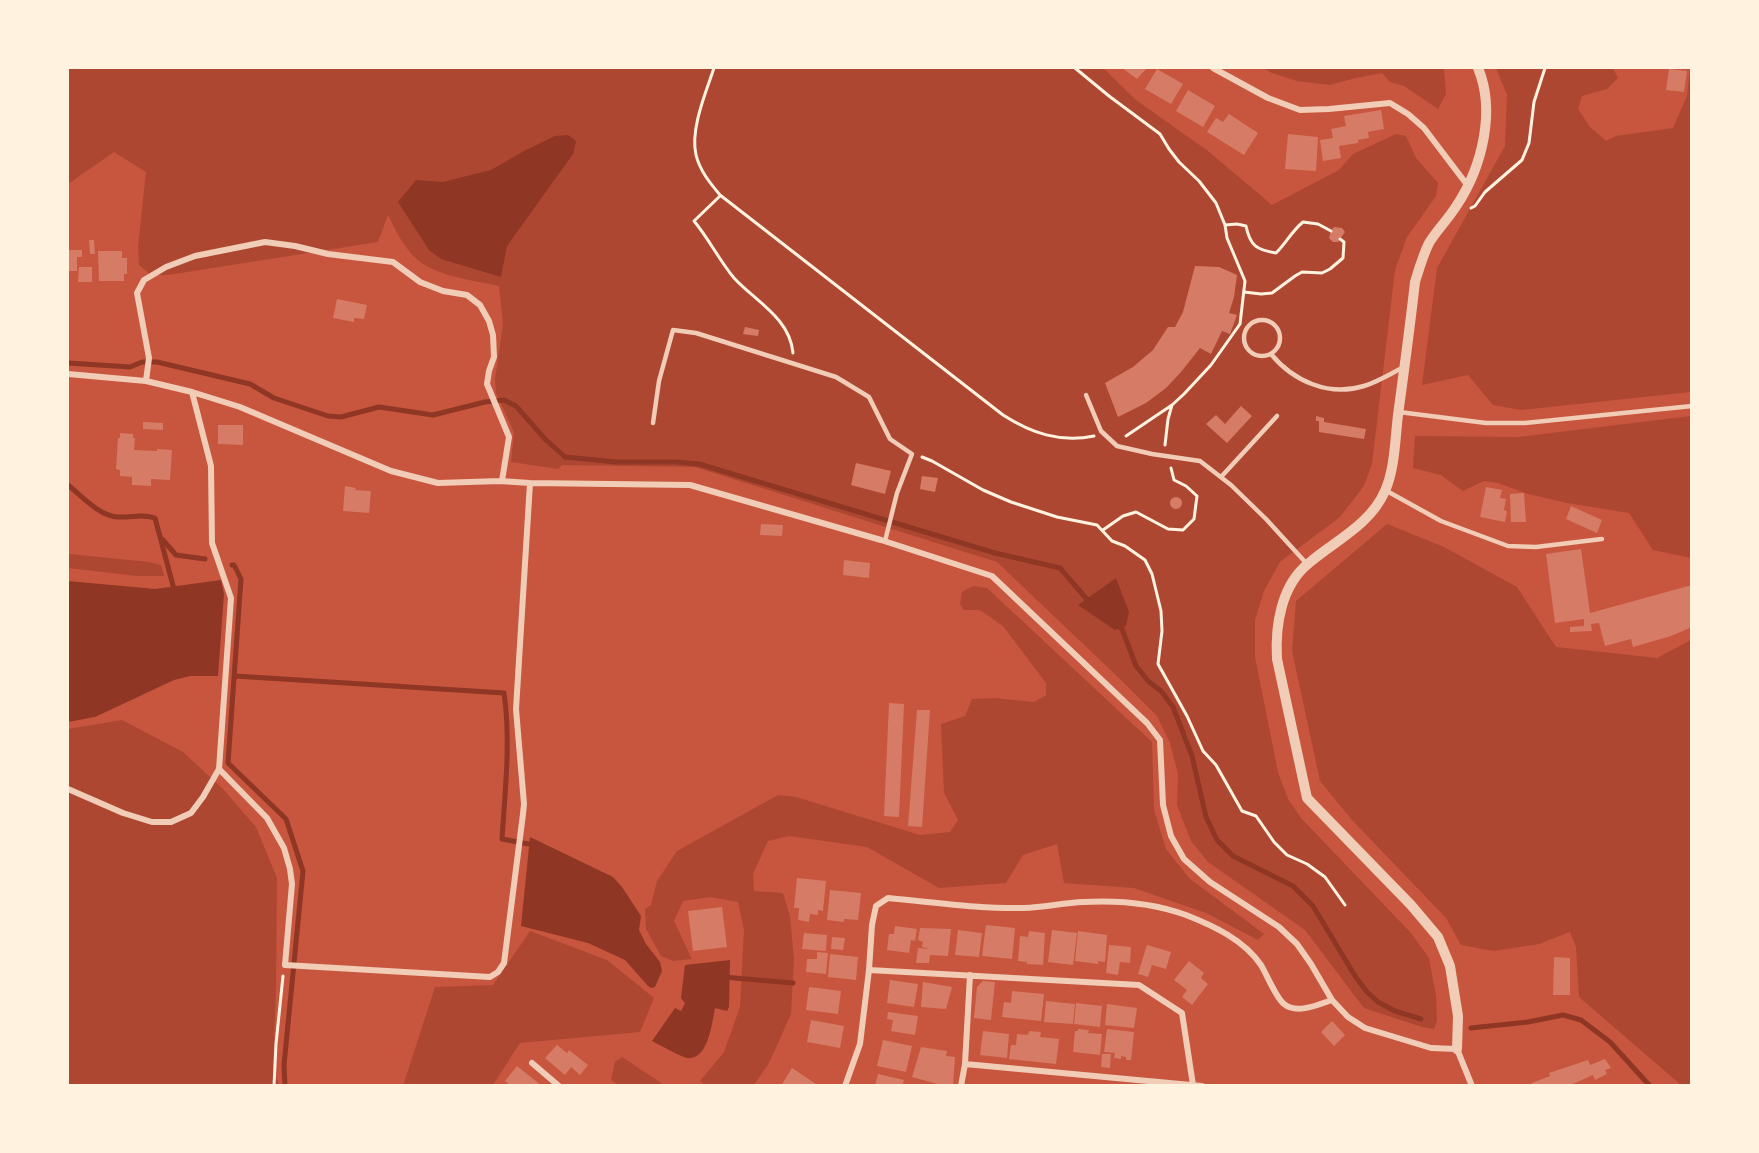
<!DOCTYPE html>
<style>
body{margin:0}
#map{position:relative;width:1759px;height:1153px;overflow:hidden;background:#c8553d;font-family:Literata,serif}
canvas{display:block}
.frame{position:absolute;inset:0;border:69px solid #fff3e0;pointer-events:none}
</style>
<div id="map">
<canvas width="1759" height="1153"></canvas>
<div class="frame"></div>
</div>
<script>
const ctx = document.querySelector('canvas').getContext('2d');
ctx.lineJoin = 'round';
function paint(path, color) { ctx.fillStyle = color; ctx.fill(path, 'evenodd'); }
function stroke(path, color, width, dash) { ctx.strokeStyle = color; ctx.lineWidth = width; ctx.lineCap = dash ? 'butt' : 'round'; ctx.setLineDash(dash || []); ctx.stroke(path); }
paint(new Path2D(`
 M68,68H1103L1136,100L1208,151L1272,205L1339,170L1353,154L1396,134L1406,136L1416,158L1438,183L1436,196L1407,237L1395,270L1372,464L1364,486L1340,517L1280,562L1264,591L1255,620V657L1278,772L1288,799L1301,818L1411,933L1429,958L1436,996L1437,1021L1434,1029L1422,1027L1364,1008L1305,930L1208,862L1191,841L1177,805L1178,774L1170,743L1157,716L1121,680L997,562L695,467L562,465L558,469L511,462L514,432L496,393L495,379L503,324L499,286C475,281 438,276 419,261C405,250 396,231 388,215L378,242L168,275H151L139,265L138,246L146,172L114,152L68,184Z
 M1263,68H1444L1446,94L1438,109L1404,86L1390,82L1382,73L1352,79L1330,85L1297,81L1272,73Z
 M1496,68H1613L1618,78L1607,89L1582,96L1578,109L1590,127L1606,141L1616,136L1673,128L1687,96L1690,68H1691V392L1521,410L1493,405L1468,375L1422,385L1437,268L1505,146L1507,95Z
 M1691,416V558L1653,550L1629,513L1567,503L1528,494L1498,483L1484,481L1463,491L1441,475L1413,468L1415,436L1518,437Z
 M1387,524L1444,547L1517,587L1556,647L1657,658L1691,640V1085H1681L1579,997L1576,947L1570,932L1539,944L1494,951L1461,945L1446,918L1352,820L1320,781L1292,651L1296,601Z
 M68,554L149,562L161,565L164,576H137L68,568Z
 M973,586L987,588L1152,742L1154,810L1166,849L1189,878L1264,934L1258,940L1206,913L1134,888L1064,883L1057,844L1023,855L1006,883L939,888L867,847L789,836L768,841L753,874L754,891L783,893L790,916L794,959L791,1014L769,1063L754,1085H705L700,1081L724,1052L740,1007L744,929L738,902L710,897L683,901L674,921L692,959L673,961L661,956L646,929L645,909L651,905L657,881L677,851L778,795L796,797L920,835L950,832L958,820L944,793L941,724L965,716L972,699L995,698L1034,702L1046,695V683L1003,626L980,610H964L960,604L962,592Z
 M122,720L183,752L223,789L256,827L277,878L276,987L273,1070L279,1085L68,1086V729Z
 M530,931L607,960L654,998L640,1032L520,1043L493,1085L403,1086L435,987L493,985Z
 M622,1057L664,1085H619L611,1080L615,1062Z`), '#ae4732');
paint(new Path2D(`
 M568,135L576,141L573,154L507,246L501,277L441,259L429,250L398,202L416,180L443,182L491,170L522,152L555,136Z
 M1116,578L1129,612L1126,626L1115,630L1078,605Z
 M221,580L224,594L218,676H190L174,680L95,717L68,722V581L155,589Z
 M530,837L613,877L622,887L641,916L639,930L646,944L660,962L662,971L655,987L651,988L648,986L625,960L588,943L521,926Z
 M730,960L729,1007L727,1011L715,1008C712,1023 708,1061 687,1058C679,1056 660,1045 652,1041L675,1008L681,1011L685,1003L681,998L685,965Z`), '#8f3625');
stroke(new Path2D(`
 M68,363L130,367L142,362H157L250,384L274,398L328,416L341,417L379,407L433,415L485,402L504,400L516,406L545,439L565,457L616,462H676L699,464L995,553L1060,568L1091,604
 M68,485C82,496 99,516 118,517C132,518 141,513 155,518L175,593
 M163,540L176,555L205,559
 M232,565H234L241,579L228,763L286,819L303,871L284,1065L285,1086
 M1117,625L1122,629L1136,666L1149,682L1161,691L1173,707L1192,756L1206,817L1217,840L1233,856L1293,886L1313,906L1355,976L1367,992L1378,1002L1395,1011L1421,1019
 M235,676L504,693C511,741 505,791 502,839L534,845
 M723,977L793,983
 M1471,1028L1528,1022L1563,1015L1581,1020L1610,1042L1650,1086`), '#8f3625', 5);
paint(new Path2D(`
 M1122,68H1147L1137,79Z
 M1157,69L1183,84L1171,104L1145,89Z
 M1669,69L1687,71L1684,92L1666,90Z
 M1188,90L1215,106L1203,127L1176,111Z
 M1381,110L1384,129L1368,132L1369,138L1358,140V143L1339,146L1341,158L1323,161L1320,140L1333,138L1331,129L1346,126L1344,116Z
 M1229,114L1258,133L1244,155L1207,132L1216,118L1223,122Z
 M1288,134L1318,137L1316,171L1285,169Z
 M1334,227L1342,228L1345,232L1338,242H1333L1329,238L1331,231Z
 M89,240H94L95,254H90Z
 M68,250H82V257H77V271H68Z
 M98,251H122V258H127V274H124V281H99Z
 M1195,266L1219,267L1237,275L1234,297L1229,313L1237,315L1230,334L1222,331L1211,354L1200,348L1181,372L1166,388L1146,403L1118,417L1105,383L1133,367L1153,350L1168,327H1175L1183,312Z
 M79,267H92V282H78Z
 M337,299L367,305L364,319L354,318V322L333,318Z
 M745,327L759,330L758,336L743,334Z
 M1241,406L1252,416L1227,443L1206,424L1216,415L1225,424Z
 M1316,416L1324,418V422L1366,429L1364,439L1319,432V421H1316Z
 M143,422L163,423V430L143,429Z
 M218,425H243V445L218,444Z
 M120,433L133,434V438H135L134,450L157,451V449L172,450L170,480L151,479V486L132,485V477L120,476V470L116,469L118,438H120Z
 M856,463L891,471L885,494L851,485Z
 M922,476L938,478L935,492L920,489Z
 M345,486L356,488L355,490L371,491L369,513L343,511Z
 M1486,487L1502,490L1500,498L1506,499L1504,510L1507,511L1505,522L1480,517Z
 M1524,493L1526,522H1511L1510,494Z
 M1170 503a6 6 0 1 1 12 0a6 6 0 1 1-12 0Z
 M1571,506L1602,520L1597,533L1566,519Z
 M761,524L783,525L782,536L760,535Z
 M1581,549L1590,613L1692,585V627L1671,636L1633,647L1631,639L1605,646L1599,623L1591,624L1592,631L1570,632V627L1584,626V619L1555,623L1546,554Z
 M844,560L870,563L869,578L843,575Z
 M889,703L904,704L899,817L884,816Z
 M917,710H930L922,827L908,826Z
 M797,878L826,881L823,911L818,910V915L810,914L809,922L798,920L799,908H794Z
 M830,890L861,893L858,920L844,919V922L827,920Z
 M722,907L727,947L693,951L688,911Z
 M986,925L1015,928L1012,959L982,956Z
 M895,926L917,929L915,941L911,940L909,953L887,950L889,934H894Z
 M920,928L951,929L948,956L930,955L929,963H916L918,948L930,949L922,947L923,942L918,940Z
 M958,930L982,933L979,957L955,955Z
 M1052,930L1077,933L1073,965L1048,962Z
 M1029,931L1045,933L1043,965L1027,964V962L1018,961L1020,936L1028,937Z
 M1078,931L1107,935L1105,962L1098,961V964L1075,961Z
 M804,933L827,935L826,951L802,949Z
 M832,937L845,938L843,950L831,949Z
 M1109,945L1131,947L1130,963L1120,962L1118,975L1106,973Z
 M1147,945L1171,952L1166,969L1152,965L1148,977L1138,974Z
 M817,952L828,953L826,974L806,972L807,959H817Z
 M830,954L858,957L856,980L828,977Z
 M1554,957L1570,958V995H1553Z
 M1189,961L1204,973L1201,978L1208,984L1192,1005L1182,997L1187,990L1174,980Z
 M890,980L918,984L914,1007L887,1003Z
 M983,981L995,982L991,1020L974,1018L977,987Z
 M923,982L952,987L946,1009L921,1007Z
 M809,987L841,991L838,1014L806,1010Z
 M1012,991L1044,994L1041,1021L1002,1017L1004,1002L1011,1003Z
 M1046,1001L1075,1004L1073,1024L1044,1022Z
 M1076,1003L1102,1006L1100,1027L1074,1024Z
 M1107,1004L1137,1008L1134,1028L1105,1025Z
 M888,1012L918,1016L915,1035L891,1031L893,1020L887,1019Z
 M811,1020L844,1026L840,1048L807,1042Z
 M1332,1021L1345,1035L1334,1046L1321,1032Z
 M1078,1029L1089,1030L1088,1033L1102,1034L1100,1055L1073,1052L1075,1031H1078Z
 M1107,1029L1134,1032L1131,1060H1126V1057L1121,1056V1059L1114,1058L1115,1053L1104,1052Z
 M983,1031L1009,1034L1007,1058L980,1055Z
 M1029,1031L1041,1032L1040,1037L1059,1039L1056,1064L1009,1059L1011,1045H1016L1017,1034L1028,1035Z
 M883,1040L912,1046L906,1072L877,1066Z
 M557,1045L567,1053L569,1050L588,1065L580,1075L571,1067L565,1075L545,1058Z
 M921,1047L947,1051L946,1056L955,1057L953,1086H945L912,1077Z
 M1102,1054H1111L1110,1068L1101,1067Z
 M1605,1059L1611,1068L1605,1070L1607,1074L1595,1080L1593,1075L1568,1086H1553V1084L1549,1086H1532V1083L1550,1076L1549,1073L1588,1060L1590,1065Z
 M517,1066L542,1086H511L505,1081Z
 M792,1068L819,1086H781Z
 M878,1074L904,1080L902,1086H875Z`), '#d67c66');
stroke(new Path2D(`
 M714,68C706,92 690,129 696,155C700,171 710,183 720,195L1003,415C1031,433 1060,443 1094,436
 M1075,68L1109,96L1160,134L1169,149L1179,162L1199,181L1216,203L1225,225L1227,238L1245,281L1240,324L1211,365L1184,394L1172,405L1126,436
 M720,196L694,221C709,239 719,260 734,278C755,301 790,318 793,353
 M1471,208L1475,206L1485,192L1522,160L1529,143L1534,102L1545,68
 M1225,225L1237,224L1246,226C1250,246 1257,250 1276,253C1286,243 1292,231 1303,222L1318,224L1331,231
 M1244,292L1261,294L1272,293L1295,276L1302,272L1322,273L1330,269L1343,258L1344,242L1340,239
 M1165,445L1168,419L1172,405
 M922,457L932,461L983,490L1011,502L1057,517L1097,525L1112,541L1125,546L1145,560L1152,574L1161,611L1162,631L1158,664L1187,716L1203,751L1216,765L1242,811L1256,816L1274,842L1287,855L1307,864L1325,877L1345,905
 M1103,530L1123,516L1136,512L1168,529L1183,530L1194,519L1197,496L1186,486L1174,480L1171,468
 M274,1086L276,1044L283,976`), '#fff3e0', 3);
stroke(new Path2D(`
 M1244 338a18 18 0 1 1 36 0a18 18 0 1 1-36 0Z
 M1271,354C1293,381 1329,397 1364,386C1377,382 1390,374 1402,368
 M1086,395L1101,431L1117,446L1152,454L1200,461L1231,485L1266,519L1307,564
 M1399,412L1486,423H1525L1692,406
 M653,423L659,381L673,330L696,333L836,377L869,397L890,439L912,454L897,493L885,541
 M1221,477L1277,416
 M1385,490L1441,521L1508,546L1536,547L1602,539`), '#f1ccb7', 4.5);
stroke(new Path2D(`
 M1213,68L1268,98L1300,110L1329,109L1390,103L1408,114L1424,128L1468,186
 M68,374L146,381L192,392L240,407L391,471L438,483L500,481L530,483L690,485L881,540L992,576L1147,723L1160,740L1163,805L1171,836L1184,859L1210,882L1279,927L1297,944L1311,964L1332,1000L1348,1017L1365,1028L1431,1048L1457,1049L1472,1086
 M146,381L149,358L137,293L144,280L166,267L195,256L265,242L295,246L328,254L393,262L420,282L443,291L467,295L480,305L489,321L493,335L494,357L489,371L487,384L509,437L502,481
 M219,769L267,818L284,848L290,869L292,884L285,965L490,977L498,972L504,963L523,814L524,804L516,709L530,483
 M68,789L123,813L152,822H171L191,813L203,797L219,769L231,598L212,543L211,466L192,392
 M869,970L1139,985L1182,1013L1193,1085
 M532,1063L559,1086
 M965,1064L1202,1086
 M845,1086L860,1044L869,970L872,925L876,906L888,898C933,902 979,909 1024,908C1044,907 1064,903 1083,902C1118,900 1153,903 1186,915C1214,926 1244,940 1261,965C1267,975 1276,998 1284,1004C1297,1015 1319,1004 1332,1000
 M961,1086L965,1064L970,975`), '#f1ccb7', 6);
stroke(new Path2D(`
 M1457,1049L1458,1016L1450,966L1438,937L1411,905L1307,798L1277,659C1275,626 1281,585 1309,563C1336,540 1370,525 1385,491C1395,468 1395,440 1398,415C1404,371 1410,327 1415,282C1419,269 1423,255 1429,243C1437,230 1449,218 1457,205C1482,167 1496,111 1478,68`), '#f1ccb7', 10);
</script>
